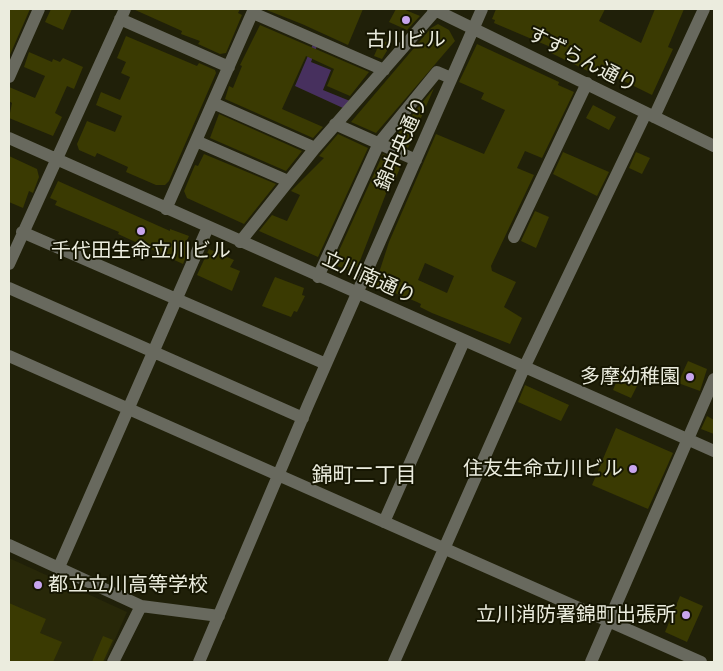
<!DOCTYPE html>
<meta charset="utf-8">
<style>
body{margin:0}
#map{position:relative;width:723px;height:671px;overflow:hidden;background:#202009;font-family:"Zilla Slab",serif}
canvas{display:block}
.frame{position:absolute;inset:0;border:10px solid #ebecde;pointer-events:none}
</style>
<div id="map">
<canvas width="723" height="671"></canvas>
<div class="frame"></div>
</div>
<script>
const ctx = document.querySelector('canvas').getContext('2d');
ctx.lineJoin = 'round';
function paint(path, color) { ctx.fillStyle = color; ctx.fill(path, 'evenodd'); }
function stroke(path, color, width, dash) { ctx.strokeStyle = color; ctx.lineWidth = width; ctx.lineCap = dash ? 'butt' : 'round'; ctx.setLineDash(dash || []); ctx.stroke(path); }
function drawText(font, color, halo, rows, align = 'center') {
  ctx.font = font + ' "Zilla Slab","Noto Sans JP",serif'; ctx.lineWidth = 4; ctx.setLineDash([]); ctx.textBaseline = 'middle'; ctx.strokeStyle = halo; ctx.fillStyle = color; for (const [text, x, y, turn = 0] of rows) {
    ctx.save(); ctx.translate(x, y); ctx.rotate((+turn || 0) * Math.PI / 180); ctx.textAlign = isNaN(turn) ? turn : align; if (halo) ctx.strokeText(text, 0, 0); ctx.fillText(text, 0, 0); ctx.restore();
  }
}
paint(new Path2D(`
 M9,558L127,612L105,662H9Z`), '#282809');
paint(new Path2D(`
 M313,44L317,46L311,62L331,70L323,90L350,101L343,108L295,86Z`), '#47305e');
paint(new Path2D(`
 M9,9H30L9,57Z
 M51,9H72L63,30L45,22Z
 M133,9H240L238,13L242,15L226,53L220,54L198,44L200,41L181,34L182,31Z
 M264,9H363L348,45L302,24Z
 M396,9H403L420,16L407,30L389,22Z
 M496,9H605L599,21L641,43L655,9H684L668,47L673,49L652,95L597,68L594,74L551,53L553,48L494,23L495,20L492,19Z
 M438,24L449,30L455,41L376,133L351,122L431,28Z
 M260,25L369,72L350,96L327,86L334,69L306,56L282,109L323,127L313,138L225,99L229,86L233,88L242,66L240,65Z
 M126,36L197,66L199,63L215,70L216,73L169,181L165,185H156L126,172L128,167L97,153L95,157L79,150L77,144L87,121L115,132L122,116L96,105L101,92L120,100L130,77L121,73L126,62L117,58Z
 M381,40L391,44L382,59L374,56Z
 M477,44L559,82L558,85L574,92L542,158L525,151L517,168L534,175L491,266L492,271L516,282L504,307L522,318L510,344L432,313L420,307L421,304L417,302L375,285L389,242L436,134L484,154L505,110L481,99L484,93L459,82ZM425,263L454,276L447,293L418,280Z
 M29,52L52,62L53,59L60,62L63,58L83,67L74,89L67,86L55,113L62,117L53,136L9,118L12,103L9,101V87L35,98L45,76L24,67Z
 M434,88L408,148L392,140Z
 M593,105L616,117L609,130L586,118Z
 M219,114L302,151L286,171L210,138Z
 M338,134L368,148L318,257L259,231L272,215L287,221L300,195L291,191L324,158L319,156Z
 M563,152L609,172L597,196L553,174Z
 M636,152L650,158L642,174L629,168Z
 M204,154L276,184L244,224L187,198L184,191L195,165L198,166Z
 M383,154L402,163L395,180L392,178L358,266L347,270L333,264Z
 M9,156L37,169L39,177L33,193L29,191L23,208L9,202Z
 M58,181L170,231V229L189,236L185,245L190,247L183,264L118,234L119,232L55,205L57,201L50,198Z
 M535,211L549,217L536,248L521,241Z
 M209,249L234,260L230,267L240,271L232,291L197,275Z
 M275,277L304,288L302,295L305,296L297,312L294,311L291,317L262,306Z
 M688,361L707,369L700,391L678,383Z
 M621,371L640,380L631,398L613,390Z
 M525,385L569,405L561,421L518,402Z
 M707,416L714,420V434L701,429Z
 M616,428L673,453L648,509L592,485Z
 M680,596L703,606L687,642L665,632Z
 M9,603L46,619L40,633L62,642L53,662H9Z
 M103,636L113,640L103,662H92Z`), '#3a3a02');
stroke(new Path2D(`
 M433,9L714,146
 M253,13L384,70
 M120,19L229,67
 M9,77L39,9
 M213,103L315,148
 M654,117L704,9
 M335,124L416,160
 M9,138L714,451
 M196,141L288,181
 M166,209L254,9
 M22,232L326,364
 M514,237L587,83
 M240,242L315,148L436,10
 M9,264L125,9
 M318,277L379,143L437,72L451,78
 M9,288L303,418
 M9,356L701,662
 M384,522L464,341
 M9,545L141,606L219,616
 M59,567L208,227
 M113,662L141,606
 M199,662L308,405L482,9
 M394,662L524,368L646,113
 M591,662L714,379`), '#68695e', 12);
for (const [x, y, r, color] of [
 [406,20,5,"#c8a5ee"],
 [141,231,5,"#c8a5ee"],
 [690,377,5,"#c8a5ee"],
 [633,469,5,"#c8a5ee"],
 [38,585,5,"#c8a5ee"],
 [686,615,5,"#c8a5ee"]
]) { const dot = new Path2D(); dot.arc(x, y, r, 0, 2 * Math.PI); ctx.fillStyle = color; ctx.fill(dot); stroke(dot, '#161602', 2); }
drawText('20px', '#ebecde', '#161602', [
 ["古川ビル",406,40,"center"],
 ["千代田生命立川ビル",141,251,"center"],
 ["多摩幼稚園",680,377],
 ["住友生命立川ビル",623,469],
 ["都立立川高等学校",48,585,"left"],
 ["立川消防署錦町出張所",676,615]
], 'right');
drawText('20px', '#ebecde', '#161602', [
 ["すずらん通り",582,60,27],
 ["錦中央通り",402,144,-66],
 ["立川南通り",369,278,24]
]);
drawText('21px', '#ebecde', '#161602', [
 ["錦町二丁目",364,476]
]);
</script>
